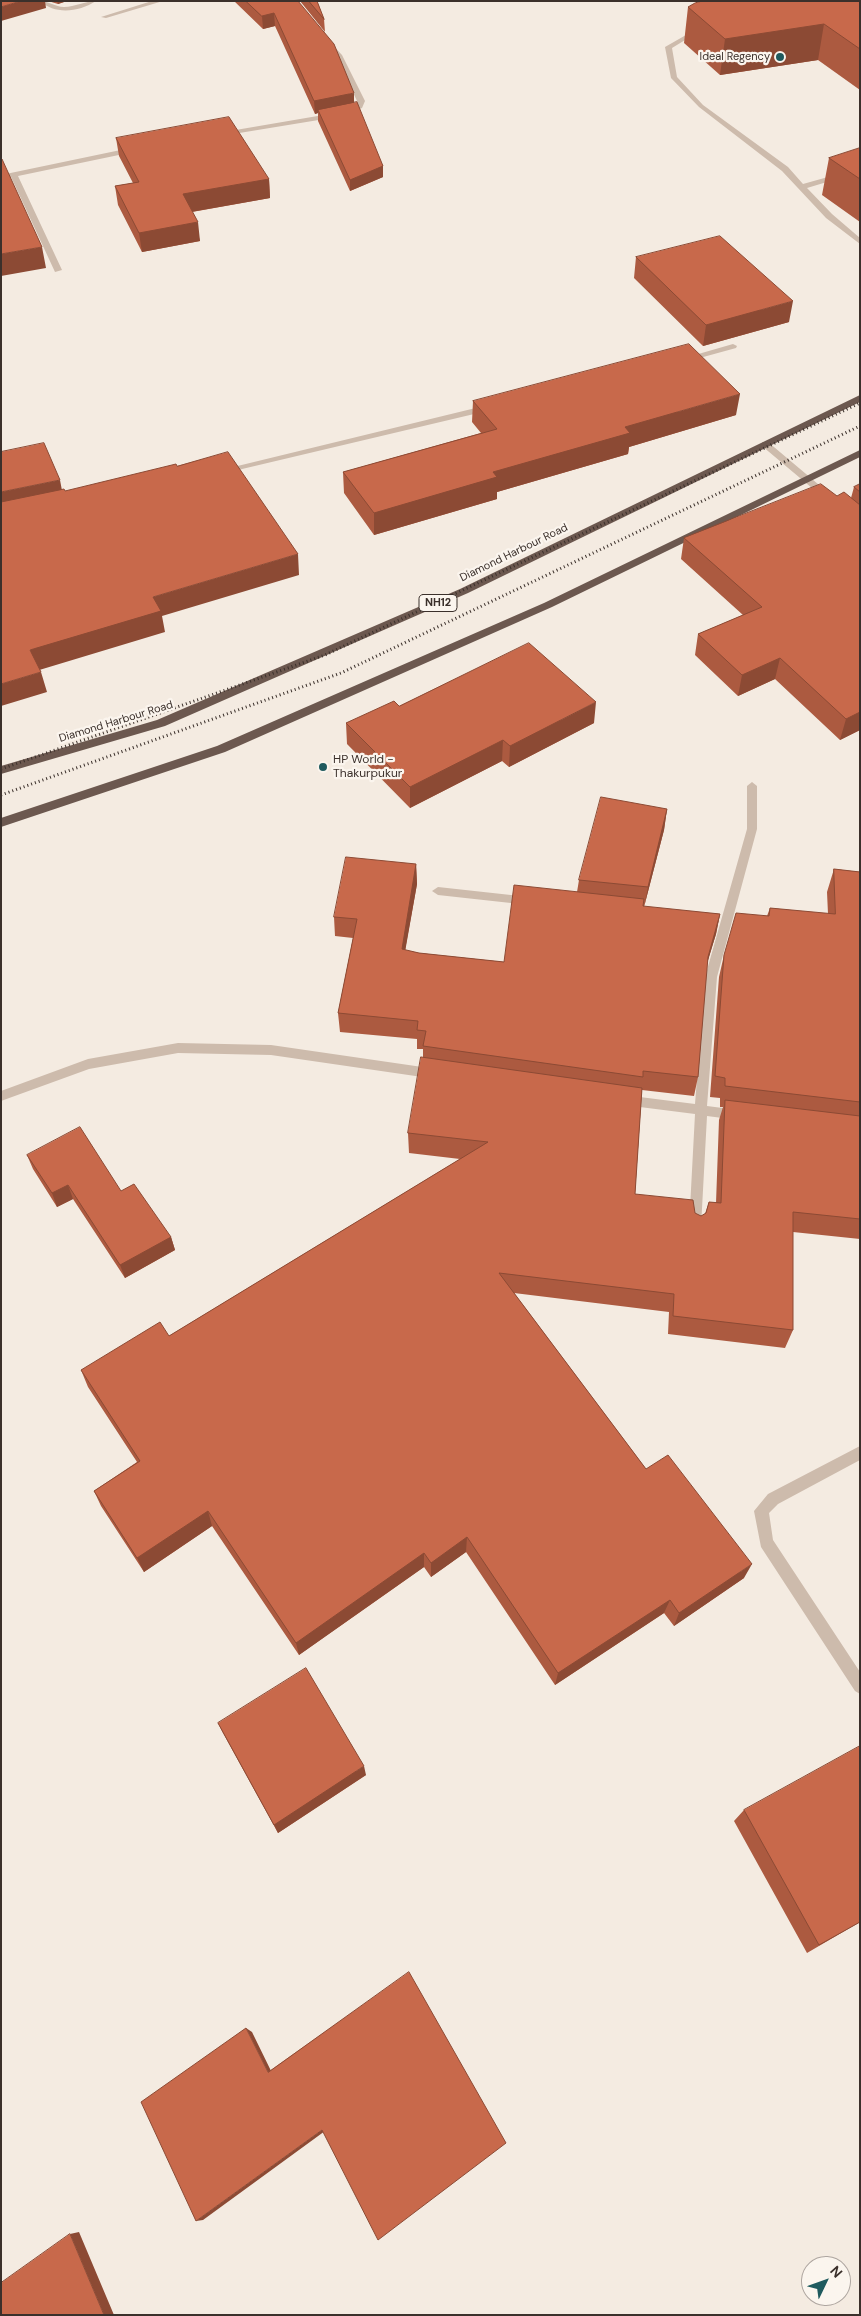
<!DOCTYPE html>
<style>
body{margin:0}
#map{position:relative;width:861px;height:2316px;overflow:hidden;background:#f4ebe1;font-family:"DM Sans",sans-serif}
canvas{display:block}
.frame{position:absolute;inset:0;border:2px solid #3b302b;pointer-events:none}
.north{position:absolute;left:801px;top:2256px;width:50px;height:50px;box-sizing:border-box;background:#fbf5ee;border:1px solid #aea6a0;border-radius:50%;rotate:48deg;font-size:14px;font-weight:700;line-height:20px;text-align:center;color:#3b302b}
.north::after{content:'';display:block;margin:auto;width:18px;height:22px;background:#1f5a5e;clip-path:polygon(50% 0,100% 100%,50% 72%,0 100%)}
</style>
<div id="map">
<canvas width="861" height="2316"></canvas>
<div class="frame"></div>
<div class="north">N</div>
</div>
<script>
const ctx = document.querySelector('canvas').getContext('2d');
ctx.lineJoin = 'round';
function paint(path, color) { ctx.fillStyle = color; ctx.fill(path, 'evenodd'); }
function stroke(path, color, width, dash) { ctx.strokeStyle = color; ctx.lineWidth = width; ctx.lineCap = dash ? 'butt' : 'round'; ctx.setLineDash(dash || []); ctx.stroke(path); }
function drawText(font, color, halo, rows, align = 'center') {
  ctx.font = font + ' "DM Sans",sans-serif'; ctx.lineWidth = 4.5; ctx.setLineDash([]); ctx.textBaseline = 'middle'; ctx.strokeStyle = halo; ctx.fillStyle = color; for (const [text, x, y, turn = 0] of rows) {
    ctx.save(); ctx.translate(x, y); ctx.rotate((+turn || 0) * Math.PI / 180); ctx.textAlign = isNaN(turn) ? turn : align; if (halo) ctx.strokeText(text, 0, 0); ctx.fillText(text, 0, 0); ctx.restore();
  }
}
paint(new Path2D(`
 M699,31L702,33L701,34L690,37L672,48L677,77L703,105L788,167L803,184L860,168V172L807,188L832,214L860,238V244L826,218L782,171L699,107L671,78L665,47L686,35Z`), '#cdbbac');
paint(new Path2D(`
 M40,1C49,1 55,7 64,7C75,7 85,1 96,1C79,12 55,15 40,1Z
 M152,1H163L106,18L101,17Z
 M327,39L342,55L365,101L362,108L343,116L221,136V132H224L341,112L357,106V101L336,56L324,41Z
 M135,147L139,149L138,151L18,176L62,270L55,272L11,177L1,179V175Z
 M733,344L737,346L736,348L685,362L681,359Z
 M488,405L491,406V410L221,474L217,471Z
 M762,442H768L831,495V499H825L762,446Z
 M752,782L757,786V829L717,977L707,1106L738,1110L742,1111L744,1115L742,1119L738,1120L707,1116L701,1227L700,1231L695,1233L690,1231L689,1227L695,1114L624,1105L620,1104L618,1100L620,1096L624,1095L695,1104L705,977L747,829V786Z
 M438,887L529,897L535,901L529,905L438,895L432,891Z
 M178,1043L271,1045L436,1069L440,1071L442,1074L440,1077L436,1079L271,1055L178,1053L89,1069L1,1101V1091L88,1059Z
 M860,1446V1460L778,1504L769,1513L773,1540L860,1672V1694L855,1691L761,1547L754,1511L768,1494Z`), '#cdbbac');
paint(new Path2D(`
 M860,395V402L468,593L165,726L1,774V766L157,720L460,589Z
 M860,450V457L552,607L225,752L1,827V818L217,746L544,603Z`), '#6c584f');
stroke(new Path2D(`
 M1,769L325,655L860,403
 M1,795L341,673L860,426`), '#3b302b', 3, [1, 3]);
paint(new Path2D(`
 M48,1H67L58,4Z
 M234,1H298L354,103L383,166V177L350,191L318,121V113L315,114L275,26L263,29Z
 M300,1H317L324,19L325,32Z
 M860,1V90L818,60L720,75L684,43L688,7L816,2Z
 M116,138L269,179L270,198L192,212L200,241L142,252L118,205L115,186L133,183L119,156Z
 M860,148V222L822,195L829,158Z
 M636,257L789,322L703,346L634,278Z
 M473,401L736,415L629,447L628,454L497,492V499L374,535L344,493L343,472L481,433L472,422Z
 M860,484V730L840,740L775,679L738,696L695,655L698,634L743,615L681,559L684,538L837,496L851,498L854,487Z
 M399,706L594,723L509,767L502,761L410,808L347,744L346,723Z
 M667,809L664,830L644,907L720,914L716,934L707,963L698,1077L694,1096L642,1090L635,1194L701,1216L705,1214L709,1202L716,1203L719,1120L723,1107H720V1098L710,1097L719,977L724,955L767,916L770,908L828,914L827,892L834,869L860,872V1239L793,1232V1330L785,1348L668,1334L669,1312L514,1293L646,1469L744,1578L674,1626L664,1613L555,1685L466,1552L431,1577L424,1567L299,1655L212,1526L144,1572L101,1506L94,1491L137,1462L88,1387L81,1370L169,1336L460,1159L409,1153L408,1133L423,1058V1049H417V1039L340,1032L338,1013L353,938L335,936L334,917L416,864L417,884L405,950L419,953L504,962L577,892L579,880Z
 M27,1155L121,1191L171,1237L175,1250L125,1278L73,1199L57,1207L33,1169Z
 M218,1723L366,1775L278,1833L223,1733Z
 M744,1810L860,1922L807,1953L734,1821Z`), '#ac5a40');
paint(new Path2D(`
 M21,1H45L46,8L1,21V7Z
 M57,1H67L58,4Z
 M274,13L275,26L263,29L262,16Z
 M824,24L818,60L720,75L725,39Z
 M354,93V106L318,110V113L315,114L314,101Z
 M383,166V177L350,191V180Z
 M269,179L270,198L185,213L183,194Z
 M198,222L200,241L142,252L139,233Z
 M42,247L46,268L1,276V254Z
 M793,301L789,322L703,346L706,325Z
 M740,394L736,415L629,447L628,454L497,492V499L374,535V513L625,427Z
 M60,480L64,501L1,514V492Z
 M298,554L299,575L162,616L165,632L36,671L30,650L153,597Z
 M780,658L775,679L738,696L742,675Z
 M41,672L47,692L1,706V684Z
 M596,702L594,723L509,767L510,746Z
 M860,712V730L840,740L846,719Z
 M503,740L502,761L410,808V787Z
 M667,809L664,830L644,907L648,887Z
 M416,864L417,884L402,969V949Z
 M720,914L716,934L703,977L708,957Z
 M68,1185L73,1199L57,1207L52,1193Z
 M171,1237L175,1250L125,1278L120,1265Z
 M208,1511L212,1526L144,1572L137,1558Z
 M467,1537L466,1552L431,1577V1563Z
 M424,1553V1567L299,1655L296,1643Z
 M752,1564L744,1578L674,1626L679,1613Z
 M670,1600L664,1613L555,1685L558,1673Z
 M364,1766L366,1775L278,1833L274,1825Z
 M246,2028L252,2032L273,2075L268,2072Z
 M322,2130L325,2131L203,2220L196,2221Z
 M79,2232L114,2315H104L70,2234Z`), '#8c4a34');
const building = new Path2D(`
 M1,1H21L1,7Z
 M246,1H298L334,44L354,93L314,101L274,13L262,16Z
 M309,1H317L324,19Z
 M703,1H860V49L824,24L725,39L688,7L695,3Z
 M357,102L383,166L350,180L318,110Z
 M229,117L269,179L183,194L198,222L139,233L115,186L139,182L116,138Z
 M860,148V179L829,158Z
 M1,159H2L42,247L1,254Z
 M720,236L793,301L706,325L636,257Z
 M689,344L740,394L625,427L630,433L493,472L497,477L374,513L343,472L497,429L473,401Z
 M44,443L60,480L1,492V452Z
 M228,452L298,554L153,597L161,611L30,650L41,672L1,684V502L64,489L65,491L176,464L177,466Z
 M821,484L837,496L844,492L860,505V712L846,719L780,658L742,675L698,634L762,607L684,538Z
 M860,484V492L854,487Z
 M529,643L596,702L510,746L503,740L410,787L346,723L394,701L399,706Z
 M601,797L667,809L648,887L579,880Z
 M346,857L416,864L402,949L419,953L504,962L514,885L644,899L643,906L720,914L708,957L698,1077L643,1071V1077L423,1046L426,1031L417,1030L418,1021L338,1013L357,919L334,917Z
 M834,869L860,872V1102L725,1086V1078L715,1076L724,955L736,913L769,916L770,908L835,914Z
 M421,1057L642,1088L635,1194L693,1200L695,1213L701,1216L706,1213L709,1202L721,1203L725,1100L860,1116V1219L793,1212V1330L673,1316L674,1294L499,1273L646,1469L668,1455L752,1564L679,1613L670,1600L558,1673L467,1537L431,1563L424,1553L296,1643L208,1511L137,1558L94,1491L140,1461L81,1370L160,1322L169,1336L488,1142L408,1133Z
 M80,1127L121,1191L134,1184L171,1237L120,1265L68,1185L52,1193L27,1155Z
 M306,1668L364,1766L274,1825L218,1723Z
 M860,1746V1922L819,1945L744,1810Z
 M409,1972L506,2143L378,2240L322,2130L196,2221L141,2102L246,2028L268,2072Z
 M70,2234L104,2315H1V2283Z`);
paint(building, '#c8694b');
stroke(building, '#8c4a34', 1);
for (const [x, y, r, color] of [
 [780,57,5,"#1f5a5e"],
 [323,767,5,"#1f5a5e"]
]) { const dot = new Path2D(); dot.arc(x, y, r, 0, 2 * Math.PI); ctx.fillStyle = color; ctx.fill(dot); stroke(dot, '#fbf5ee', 2); }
drawText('11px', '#3b302b', '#fbf5ee', [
 ["Ideal Regency",770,57]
], 'right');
drawText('11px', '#3b302b', '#fbf5ee', [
 ["Diamond Harbour Road",514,553,-26],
 ["Diamond Harbour Road",116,722,-17]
]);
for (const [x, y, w] of [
 [438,603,38]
]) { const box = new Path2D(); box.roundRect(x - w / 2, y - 8.5, w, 17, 4); ctx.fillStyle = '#fbf5ee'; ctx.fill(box); stroke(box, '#3b302b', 1); }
drawText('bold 11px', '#3b302b', null, [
 ["NH12",438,603]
]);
drawText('12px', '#3b302b', '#fbf5ee', [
 ["HP World -",333,760],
 ["Thakurpukur",333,774]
], 'left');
</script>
